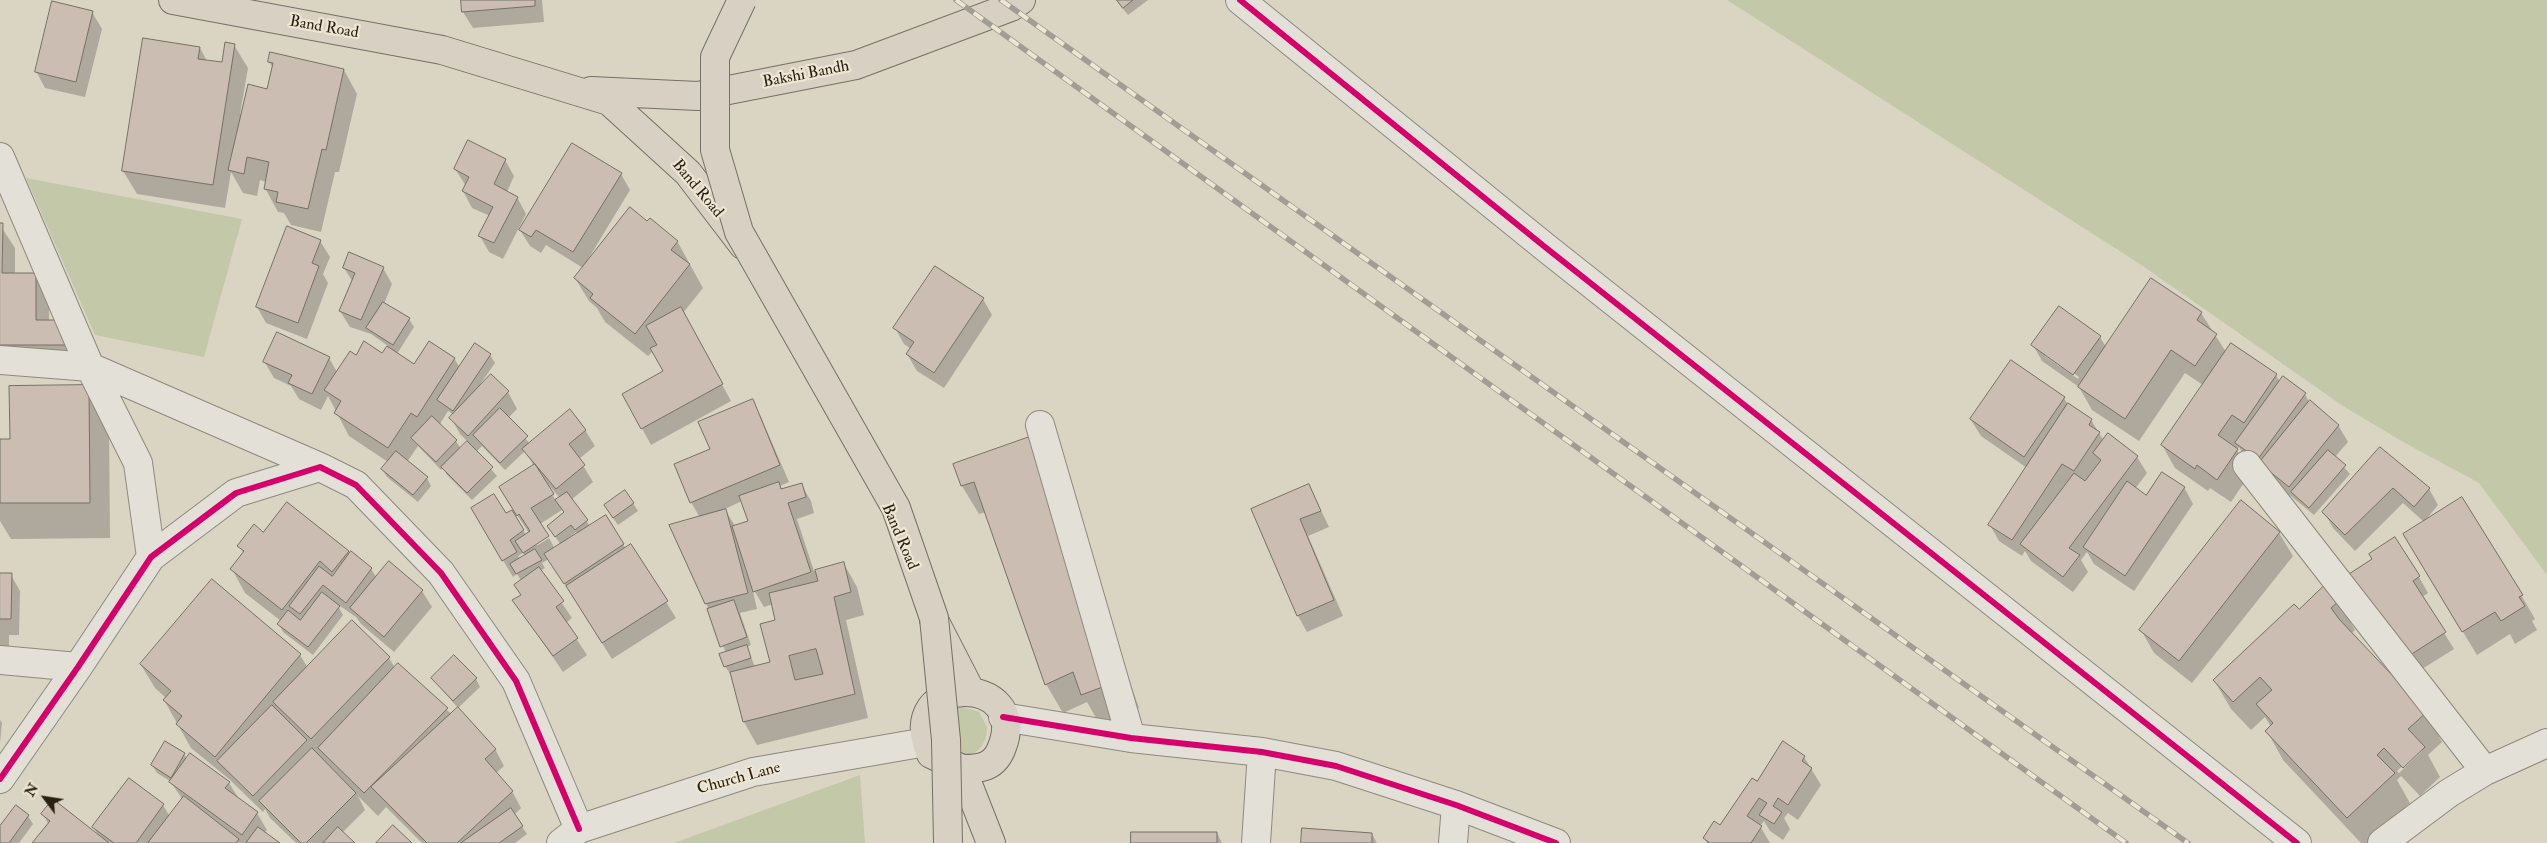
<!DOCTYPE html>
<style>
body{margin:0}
#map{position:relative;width:2547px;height:843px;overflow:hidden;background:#dad4c3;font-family:"IM FELL Double Pica",serif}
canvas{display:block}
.north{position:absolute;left:20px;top:773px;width:50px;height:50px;-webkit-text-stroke:4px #ede6d2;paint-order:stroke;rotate:301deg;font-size:14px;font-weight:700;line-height:20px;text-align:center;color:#2a1f11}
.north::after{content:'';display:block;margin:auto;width:18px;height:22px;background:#2a1f11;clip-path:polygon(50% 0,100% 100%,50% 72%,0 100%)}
</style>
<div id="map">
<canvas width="2547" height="843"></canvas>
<div class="north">N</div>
</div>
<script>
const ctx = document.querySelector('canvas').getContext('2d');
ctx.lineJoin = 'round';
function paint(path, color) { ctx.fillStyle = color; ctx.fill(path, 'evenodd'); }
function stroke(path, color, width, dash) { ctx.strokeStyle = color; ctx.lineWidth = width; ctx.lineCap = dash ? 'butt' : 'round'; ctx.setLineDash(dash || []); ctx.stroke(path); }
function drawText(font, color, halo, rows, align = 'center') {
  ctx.font = font + ' "IM FELL Double Pica",serif'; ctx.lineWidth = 4.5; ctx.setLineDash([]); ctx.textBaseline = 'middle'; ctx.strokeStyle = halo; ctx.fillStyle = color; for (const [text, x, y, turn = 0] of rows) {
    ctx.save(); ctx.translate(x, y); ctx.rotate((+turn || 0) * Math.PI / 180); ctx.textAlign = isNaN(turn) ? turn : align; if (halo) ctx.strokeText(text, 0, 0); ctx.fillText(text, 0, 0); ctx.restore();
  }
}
paint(new Path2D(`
 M1727,0H2547V575L2479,483L2405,443L2343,406L2140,264Z
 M26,178L242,219L204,357L95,335Z
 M963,707L979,712L987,727C987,745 977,757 959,756L954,708Z
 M860,775L865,843H674Z`), '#c3c8a8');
paint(new Path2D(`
 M462,0H542L544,22L473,28L463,12Z
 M1116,0H1148L1128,15Z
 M92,12L102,29L85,97L45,88L36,71Z
 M234,45L248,68L240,114L268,90L273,68L269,62L344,70L357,94L339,172H335L321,232L291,225L284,213L278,212L265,188L266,182L260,180L257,196L243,193L231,172L225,208L137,194L123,171L200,48L207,61L223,64Z
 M505,160L514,176L507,192L517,197L526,214L503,259L489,252L480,236L490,216L472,208L463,191L466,186L455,169Z
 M621,174L630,190L587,261L647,223L677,241L703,288L683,313L731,401L651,445L624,395L664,372L653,351L648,356L605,322L597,308L589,301L575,278L583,268L546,245L541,253L530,246L520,230Z
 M0,225L15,248V274H35L49,297V321H64L78,368H0Z
 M320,241L330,257L323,274L328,283L307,339L266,323L257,307Z
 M344,268H383L392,284L384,304L409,319L414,327L397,354L415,365L454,358L460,368L490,355L495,363L479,386L491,376L508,392L517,409L508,418L530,444L585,430L595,446L579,459L593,482L571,500L590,526L605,516L626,549L666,602L676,618L612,659L549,559L542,563L545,568L540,571L572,618L566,623L587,655L563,672L514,600L521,596L522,582L517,574L513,577L482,525L511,512L526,535L529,533L510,504L534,466L525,451L505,470L482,446L476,452L497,476L472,500L447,475L443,468L441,470L418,446L407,462L427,478L431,486L418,502L387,477L382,469L388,462L349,436L328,396L321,410L299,399L291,386L274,378L264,361L329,358L337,372L356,357L382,355L388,346L371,334L350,327L340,311L353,282ZM448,411L454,415L451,418L460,434L468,442L461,449L456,441L440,424ZM547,483L560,498L556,501L546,484ZM562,510L565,514L554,535L561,545L555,549L549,538L538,545H533L540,524ZM576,532L578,534L569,540L568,538ZM523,553L525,556L520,559L518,556Z
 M983,299L992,315L944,388L917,371L907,354L911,349L904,344L895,328Z
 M2201,313L2226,352L2276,375L2280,382L2305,394L2309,402L2338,425L2348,442L2335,457L2350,474L2314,515L2246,459L2239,447L2237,450L2250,474L2231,502L2210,488L2208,491L2175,468L2162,445L2203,385L2185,373L2139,441L2092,410L2079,387L2042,361L2033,345L2100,337L2106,347ZM2045,353L2079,377L2078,379L2045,356Z
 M89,386L109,422L110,538L11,539L0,521V440H11Z
 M2064,398L2068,405L2091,420L2104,441L2108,435L2137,457L2147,473L2135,489L2147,496L2184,487L2193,504L2134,591L2094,564L2087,552L2081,560L2088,572L2073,592L2031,561L2025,551L2022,556L1999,541L1990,525L2027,468L1981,436L1971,420Z
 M752,401L761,417L789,482L780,486L783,490L801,484L811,501L814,513L797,519L814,571L844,564L857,587L864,615L846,620L868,718L757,745L744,722L732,674H730L725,666L726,653L706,603L700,518L691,502L712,450ZM742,501L749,521L735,526L725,509ZM752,587L764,607L773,604L777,621L771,663L755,667L747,647L751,645L740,613L757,609Z
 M2380,449L2429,489L2438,505L2424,522L2403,503L2355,551L2333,528L2324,512Z
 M1054,464L1139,708L1099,723L1087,702L1063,713L1046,684L986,512L979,514L962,486L955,465Z
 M1309,485L1329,527L1308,536L1343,616L1307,632L1298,616L1253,509Z
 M633,503L638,511L618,525L610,514Z
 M2279,533L2293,556L2192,683L2154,653L2141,630Z
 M263,534L348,552L371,569L377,578L422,591L432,607L394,652L361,624L356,617L337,604L343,615L313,655L283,632L279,624L281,621L245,593L232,569L244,554L239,546Z
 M2418,558L2521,595L2535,619L2532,621L2537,630L2515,644L2510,634L2477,655Z
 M2351,574L2419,577L2428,593L2422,597L2454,649L2414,674Z
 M0,575H11L20,591L19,635H9V651H0Z
 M212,580L300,655L308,668L389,658L395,668L495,749L504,766L496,773L512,791L521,808L514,815L527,834L515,843H422L386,807L378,816L358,796L365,810L342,833L353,843H296L270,818L265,809L263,812L229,779L191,748L164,700L166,698L155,688L141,665Z
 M2338,601L2355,630L2351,634L2426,713L2442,742L2428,755L2440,777L2420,796L2401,776L2397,780L2410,803L2368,843H2361L2283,760L2267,731L2271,727L2265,717L2251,730L2231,709L2214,680L2299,611ZM2422,748V751L2399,773L2397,771Z
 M432,678L476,679L480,687L458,708Z
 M0,720L2,723L0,743Z
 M184,754L187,759L229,783L239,799L257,813L267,830L264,833L278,843H34L49,825L43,814L99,837L94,828L129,779L163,805L170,817L183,800L170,781L157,773L152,765Z
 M1804,757L1821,785L1798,820L1788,813L1784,818L1790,829L1783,840L1770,831L1764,821L1760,826L1770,843H1707L1704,838L1721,827L1757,783Z
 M28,816L33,824L19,843H0V828Z
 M1217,833L1222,843H1132Z
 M1372,834L1377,843H1302Z`), '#0003');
const building = new Path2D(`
 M461,0H535V6L462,12Z
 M1117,0H1133L1123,8Z
 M52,1L93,11L76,82L35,72Z
 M143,38L200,47L198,59L222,62L225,42L235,44L213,185L122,171Z
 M270,52L344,69L326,150L322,149L308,209L276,202L278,192L264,189L269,162L247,157L244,174L228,170L248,84L267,89L273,63L268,62Z
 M468,140L506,159L494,184L518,197L494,243L478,236L493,207L462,191L469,177L454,169Z
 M572,143L622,173L573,252L536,230L531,237L519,230Z
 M630,207L647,221L650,218L678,241L671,250L690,264L635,334L590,298L593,294L574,278Z
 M0,223H3L2,273H36V320H65V345H0Z
 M287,226L321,240L312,263L319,266L298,323L256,307Z
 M349,252L384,267L361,320L339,311L355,273L343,268Z
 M935,266L984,298L934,373L906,354L914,342L893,328Z
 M2151,278L2202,312L2197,320L2217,334L2195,366L2171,350L2125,419L2078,387Z
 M383,302L410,318L393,345L366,328Z
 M2059,306L2101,336L2073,375L2031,345Z
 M681,307L723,384L641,429L622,394L663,371L650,348L657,345L646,326Z
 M277,332L330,357L312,394L288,383L292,375L263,362Z
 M364,341L382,353L387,346L414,364L429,341L455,358L417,417L411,413L388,448L334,413L341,401L324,390L350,351L356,355Z
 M475,343L491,354L453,411L437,400Z
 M2231,343L2277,374L2244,423L2232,415L2218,435L2238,449L2217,480L2197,465L2195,469L2161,445Z
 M2011,360L2065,397L2024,457L1970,419Z
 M491,374L509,391L468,436L449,418Z
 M2283,376L2306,393L2258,459L2235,443Z
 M89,385L90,503H0V439H10L9,386Z
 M753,399L780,465L690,503L674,464L710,449L698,422Z
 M2310,400L2339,425L2289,487L2259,463Z
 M2068,403L2092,419L2089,425L2100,432L2074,471L2062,464L2012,540L1988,525Z
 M500,408L528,436L500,463L473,435Z
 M570,409L586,430L569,444L585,465L556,489L522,449Z
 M432,416L457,440L436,462L411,438Z
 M2108,433L2138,456L2069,548L2080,555L2063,577L2020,544L2074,473L2085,481L2101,460L2093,453Z
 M1038,434L1124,679L1081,695L1073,672L1045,685L974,482L961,486L953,464Z
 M467,441L493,467L467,493L441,467Z
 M2380,447L2430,488L2414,507L2393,488L2345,535L2322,512Z
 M2328,450L2346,465L2309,508L2291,492Z
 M396,451L428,477L413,495L381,469Z
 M535,464L554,494L531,508L549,536L523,553L515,541L530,531L519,514L517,516L499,487Z
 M2162,472L2185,487L2125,576L2083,547L2127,481L2146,495Z
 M779,482L781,489L802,483L806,497L788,503L811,572L753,592L732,526L748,521L739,496Z
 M1309,484L1321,511L1300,519L1334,600L1297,616L1251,509Z
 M625,490L634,503L613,518L604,505Z
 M567,492L588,520L575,530L571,525L555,537L547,526L564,512L555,500Z
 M494,494L506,513L512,510L524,530L510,540L517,552L502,561L471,508Z
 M2462,497L2523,595L2519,597L2525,606L2501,621L2495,612L2462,632L2403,534Z
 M2241,500L2280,532L2179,661L2139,630Z
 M287,502L349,551L332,572L320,561L282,610L230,569L244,551L237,546L254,524L263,532Z
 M726,509L748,593L705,604L669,525Z
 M606,515L624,544L564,584L544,554Z
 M2395,537L2420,576L2413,581L2446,632L2404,659L2349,574L2372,559L2369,554Z
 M631,544L668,601L602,643L566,586Z
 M535,549L542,560L516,574L510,564Z
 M351,551L372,568L346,603L323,585L300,614L289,606L319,566L332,576Z
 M389,561L423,590L384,637L350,608Z
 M844,562L851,592L834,597L855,694L743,722L730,672L770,662L760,624L775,620L769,593L818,581L815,570ZM816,649L823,674L795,680L789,656Z
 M539,567L564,601L556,607L578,638L553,656L512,600L521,595L514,585Z
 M0,573H12L11,619H0Z
 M212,579L301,654L215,757L176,724L182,716L163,700L171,691L140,664Z
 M2325,585L2339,601L2331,608L2339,619L2427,712L2408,729L2425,747L2403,768L2384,748L2377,755L2395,773L2347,818L2265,731L2273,723L2256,704L2272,690L2260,677L2233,702L2213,680L2294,604L2299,609Z
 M322,592L340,606L308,647L277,624L288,610L300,620Z
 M734,600L747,637L720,647L707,609Z
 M352,620L390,657L311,739L273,702Z
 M747,645L751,658L724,667L719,654Z
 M454,655L477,678L453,701L431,678Z
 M398,663L448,708L364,793L318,748Z
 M272,705L307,740L253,796L217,761Z
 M458,707L496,749L485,759L513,791L457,843H427L371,787Z
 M165,741L185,753L171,778L151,765Z
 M1783,741L1805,756L1802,761L1812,768L1788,805L1778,798L1773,806L1782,812L1774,824L1759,815L1767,803L1759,798L1747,816L1762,826L1751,843H1710L1703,838L1714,821L1720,825L1752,778L1757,781Z
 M312,748L356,793L306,843H301L259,801Z
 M190,753L230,782L225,788L258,812L242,835L169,782Z
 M129,778L164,804L136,843H114L92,827Z
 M184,796L239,839L236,843H148Z
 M53,799L109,843H32L50,821L41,814Z
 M16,805L29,815L9,843H0V826Z
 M511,808L523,826L499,843H461Z
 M393,825L412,843H376Z
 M258,827L280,843H246Z
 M338,827L355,843H323Z
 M1302,828L1372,833V843H1301Z
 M1131,832H1217V843H1131Z`);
paint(building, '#cbbdb1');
stroke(building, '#757066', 1);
const minor = new Path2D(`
 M1240,0L1545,247L2297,843
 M0,157L90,367L320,467
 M0,360L90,367L138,463L151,557
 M1040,425L1131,738
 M2247,465L2485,771
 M0,660L78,667
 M1003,717L1131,738L1262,752L1336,766L1456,805L1556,843
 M0,779L78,667L151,557L236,493L320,467L356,485L441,573L516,681L579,829
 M561,843L579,829L753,772L926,742
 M1256,843L1262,752
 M1453,843L1456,805
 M2382,843L2449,793L2485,771L2547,743`);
const major = new Path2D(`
 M173,0L442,50L609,101L688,173L743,245
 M591,91L698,96L856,65L1011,7L1021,0
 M934,620L970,690
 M962,769C981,769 995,767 1002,747C1031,673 895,672 931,754L962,769L991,843`);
stroke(minor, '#8e897d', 30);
stroke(major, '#757066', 30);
stroke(minor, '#e2e0d7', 28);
stroke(major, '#d7d0c3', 28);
const rail = new Path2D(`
 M956,0L2126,843
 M1001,0L2188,843`);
stroke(rail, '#a19d95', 5.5);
stroke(rail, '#ede6d2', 4, [11]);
const majorBridge = new Path2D(`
 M742,0L715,57V150L739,232L896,508L934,618L946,740L948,843`);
stroke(majorBridge, '#757066', 30, []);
stroke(majorBridge, '#d7d0c3', 28);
stroke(new Path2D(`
 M1240,0L1545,247L2297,843
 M1003,717L1131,738L1262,752L1336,766L1456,805L1556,843
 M0,779L78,667L151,557L236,493L320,467L356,485L441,573L516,681L579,829`), '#d6006c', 6);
drawText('16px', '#2a1f11', '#ede6d2', [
 ["Band Road",324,28,10],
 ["Bakshi Bandh",806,75,-11],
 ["Band Road",697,189,50],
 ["Band Road",899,537,67],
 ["Church Lane",739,779,-15]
]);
</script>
